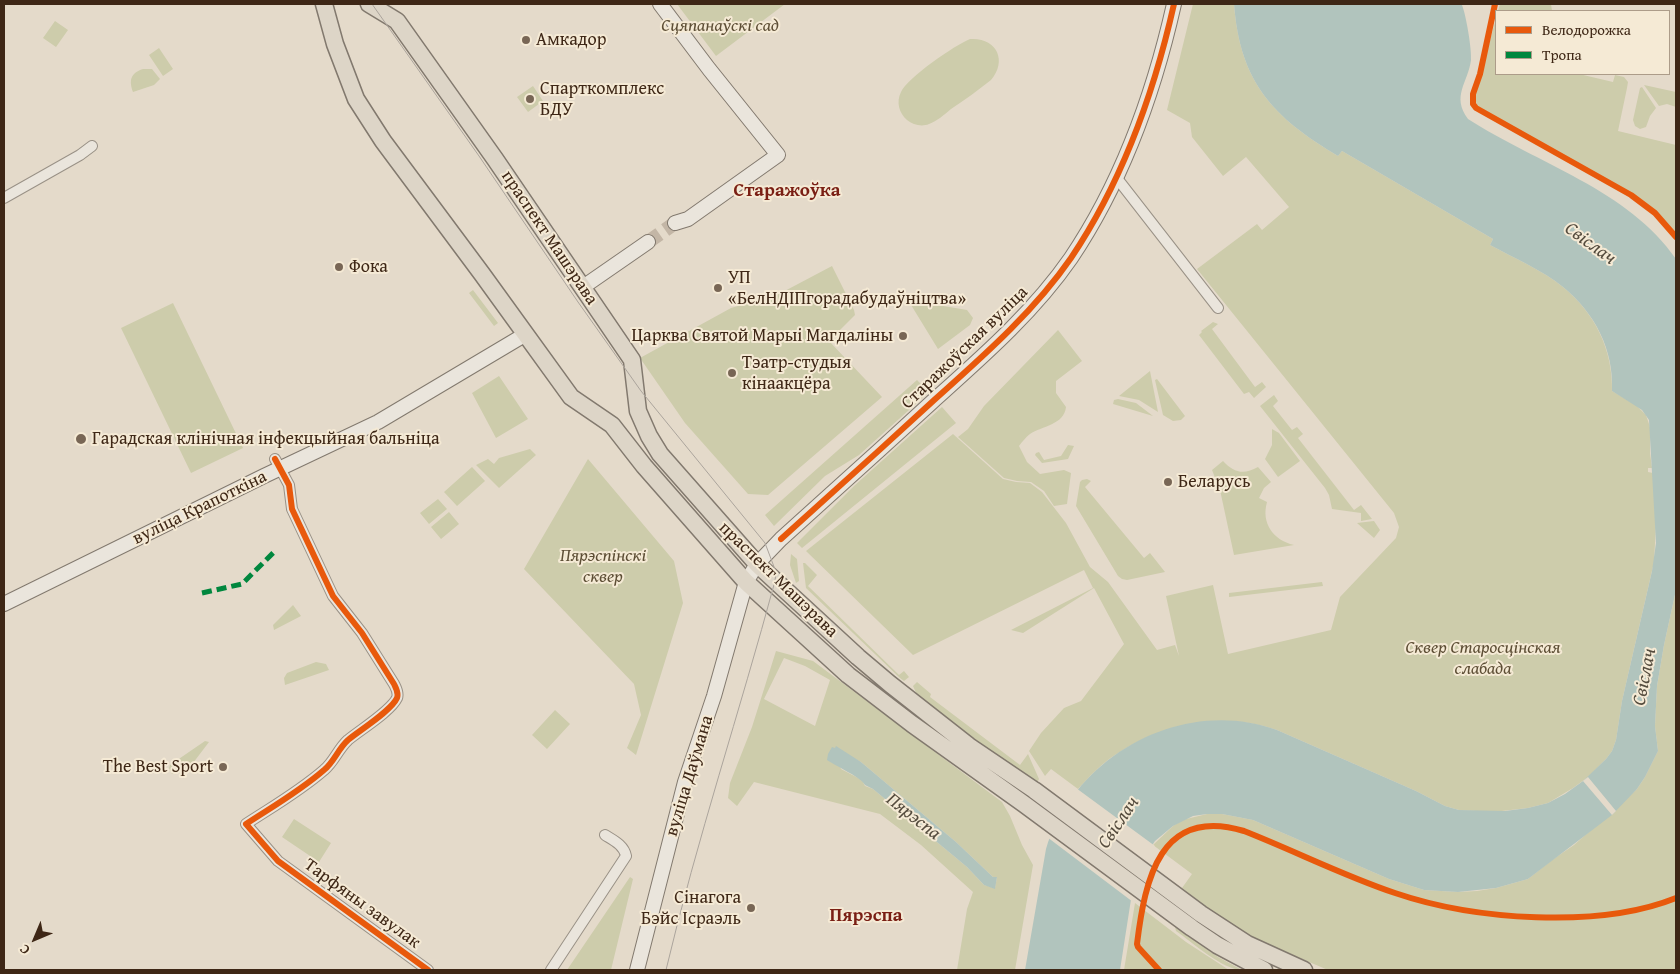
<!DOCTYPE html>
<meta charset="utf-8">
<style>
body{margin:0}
#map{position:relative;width:1680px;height:974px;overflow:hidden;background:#e4daca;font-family:"Gentium Book Plus",serif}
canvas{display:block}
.frame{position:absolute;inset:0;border:5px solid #3e2716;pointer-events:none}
.legend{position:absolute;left:1495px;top:10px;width:175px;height:65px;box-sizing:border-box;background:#f5ead5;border:1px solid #ac9c89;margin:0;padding:6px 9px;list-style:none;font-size:15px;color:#3e2716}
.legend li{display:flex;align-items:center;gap:10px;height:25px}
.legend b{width:25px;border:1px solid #ac9c89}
.north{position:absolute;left:10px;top:914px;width:50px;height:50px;-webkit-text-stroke:4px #f5ead5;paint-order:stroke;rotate:225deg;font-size:14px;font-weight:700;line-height:20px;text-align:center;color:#3e2716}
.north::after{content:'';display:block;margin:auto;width:18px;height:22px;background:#3e2716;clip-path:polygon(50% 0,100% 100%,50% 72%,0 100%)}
</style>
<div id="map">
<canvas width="1680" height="974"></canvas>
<div class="frame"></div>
<ul class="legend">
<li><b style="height:6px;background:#e8590c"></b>Велодорожка</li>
<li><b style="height:6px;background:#00873e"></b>Тропа</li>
</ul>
<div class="north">С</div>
</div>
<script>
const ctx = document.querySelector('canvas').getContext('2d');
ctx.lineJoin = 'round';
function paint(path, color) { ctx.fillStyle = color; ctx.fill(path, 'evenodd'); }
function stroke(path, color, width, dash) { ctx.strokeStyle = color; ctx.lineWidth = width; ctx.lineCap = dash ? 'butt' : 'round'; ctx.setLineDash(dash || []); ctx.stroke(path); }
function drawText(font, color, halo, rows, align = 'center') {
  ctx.font = font + ' "Gentium Book Plus",serif'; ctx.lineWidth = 4; ctx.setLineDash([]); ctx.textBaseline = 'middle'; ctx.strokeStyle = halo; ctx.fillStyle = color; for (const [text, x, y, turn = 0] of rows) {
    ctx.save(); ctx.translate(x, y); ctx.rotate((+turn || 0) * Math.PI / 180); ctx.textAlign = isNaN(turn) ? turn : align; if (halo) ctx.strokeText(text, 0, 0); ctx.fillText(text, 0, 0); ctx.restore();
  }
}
paint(new Path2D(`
 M677,4H785L716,56Z
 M1193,4H1234C1240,83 1273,117 1338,156L1342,151L1493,239L1490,245C1514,258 1542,270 1563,287C1595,313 1613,350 1612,391L1636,405L1646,415L1650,427V453L1652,468H1648V472L1653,473L1656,524L1654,562L1622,701L1616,740L1612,751L1606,759L1588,777L1573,788L1548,803L1528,808L1493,812L1459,810L1445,806L1416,791L1277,730C1223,711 1162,723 1115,755C1101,764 1089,777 1078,789L1051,769L1045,776L1029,751L1041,733L1064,708L1081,701L1124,644L1094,588L1023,633L1011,630L1093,588L1084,570L913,655L806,551L953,434L1003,479L1016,482L1030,483L1042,492L1066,523L1090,567L1108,582L1157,650L1175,645L1179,656L1166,596L1213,585L1228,654L1331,630L1340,597L1396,538L1399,527L1394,513L1197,269L1257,224L1262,230L1289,207L1246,157L1223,176L1192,137L1190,123L1167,110Z
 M1500,4H1551L1552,11H1498Z
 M1496,18V74H1579L1613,82L1615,75L1624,77L1628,82L1627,88L1618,131L1676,145V233L1659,214L1642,200L1477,106L1475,97Z
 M55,21L68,30L56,47L43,38Z
 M970,39C996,37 1008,60 991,80C978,90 965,100 951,109C944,115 937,121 929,124C922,127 913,125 907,120C899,113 896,102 901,92C907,78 955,45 970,39Z
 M159,48L173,69L163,76L149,55Z
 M143,69H152L160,79L154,85L133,92C129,81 130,73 143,69Z
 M1644,85L1676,92V107L1667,104L1659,106Z
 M533,86L543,101L528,112L517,97Z
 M1642,87L1656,108L1650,116L1646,127L1640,129L1635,126L1633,120L1640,88Z
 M832,266L854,310L855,315L829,341L882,397L768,495L748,494L685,423L640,358L731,308L779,294Z
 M473,290L498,323L494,326L469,293Z
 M908,300L967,310L973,318L970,325L938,349Z
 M173,303L243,448L191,473L121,328Z
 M1213,322L1218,324L1212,329L1255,387L1262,382L1266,387L1254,398L1249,392L1244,394L1199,335L1202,332L1201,331Z
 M1058,330L1082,361L1056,381V393L1066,407C1064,425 1042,426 1030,434C1026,437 1022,442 1019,446L1027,462L1040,474L1064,470L1071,473L1067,504L1054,506L1044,491L1031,482L1017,481L1004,478L958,437L968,429L984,406Z
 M1150,371L1158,412L1139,400L1119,396Z
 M499,376L528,419L496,438L472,393Z
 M1157,379L1185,416L1181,420L1173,421L1163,415L1155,380Z
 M917,380L929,392L859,455L825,476L774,526L765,515Z
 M1274,395L1278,401L1273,406L1292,430L1297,427L1303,434L1298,438L1354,510L1361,505L1372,519L1361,521V513L1332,509L1329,495L1325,488L1260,406Z
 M1118,399L1136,403L1153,416L1113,404L1114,400Z
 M942,407L956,423L802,548L797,543L854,486Z
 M1272,429L1279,433L1300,461L1278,477L1265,459L1272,445Z
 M1068,445L1074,446L1068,459L1042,463L1035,455L1036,453L1039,452L1044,460L1061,456Z
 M530,449L536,455L499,488L476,465L488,459L494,464L499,458Z
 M588,459L674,561L683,603L636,755L627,748L641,715L634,684L524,569Z
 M1223,461C1234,473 1244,475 1258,467L1271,482L1264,488L1259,498L1267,502C1261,523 1273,540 1294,545L1234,555L1220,490L1212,470Z
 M472,467L485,481L457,506L444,492Z
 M1087,479L1091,481L1085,487L1144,558L1150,553L1165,572L1127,580L1122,579L1118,576L1076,506L1080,482L1082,480Z
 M438,499L447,509L429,524L420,513Z
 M449,512L459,524L441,539L431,527Z
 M1374,521L1380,530L1374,538L1357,523Z
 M791,554L797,559L799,581L796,583L790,565Z
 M803,563H805L817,575L808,586L899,675L904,671L909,677L904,681L900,678L806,588Z
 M1322,582L1323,586L1229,597V593Z
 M1676,590V970H1328L1255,939L1217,916L1182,888L1192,874L1153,845L1173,826L1182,820L1207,814H1222L1253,820L1389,879L1424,890L1458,892L1477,891L1496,888L1528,879L1552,860L1574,845L1637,789L1645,777L1658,751L1655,726L1657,686L1664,645Z
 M293,605L301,616L274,630L273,625Z
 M776,651L813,661L1002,802L1010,816L1022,845L1033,865L1015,970H957L967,909L973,892L921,845L880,814L754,782L737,806L728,798L730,783L752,727ZM784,658L805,666L830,680L815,726L764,699ZM835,749L861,762L956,842L993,877H997L995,888L984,885L967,867L873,789L865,786L862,780L841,769Z
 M316,662L326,664L329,670L285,685L284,678L287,673Z
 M917,682L931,694L930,697L1020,765L1028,754L1039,779L1037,783L925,706L918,697L913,686Z
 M555,710L570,724L547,749L532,735Z
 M205,741L209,742L190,767L172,774L169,768L170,765Z
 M294,819L331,843L319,862L282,837Z
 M630,877L633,879L611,970H567Z
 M1135,903L1186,942L1229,970H1124Z
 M1175,927L1218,957L1242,970C1223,970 1192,942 1176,931Z`), '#cdccab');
paint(new Path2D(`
 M1234,4H1455L1462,5C1466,15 1472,49 1471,60C1468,83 1451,96 1468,119C1536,163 1629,190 1676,259V590L1664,645L1657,686L1655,726L1658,751L1645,777L1637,789L1612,815L1528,879L1496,888L1458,892L1424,890L1389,879L1253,820L1222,814H1207L1193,816L1173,826L1155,841L1149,850L1132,893L1120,970H1025L1046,849C1075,755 1183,696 1277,730L1416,791L1445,806L1459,810L1505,811L1528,808L1548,803L1565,794L1583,781L1606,759L1612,751L1616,740L1622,701L1652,571L1656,543L1649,420L1642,410L1612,391C1614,350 1595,313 1563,287C1542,270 1514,258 1490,245L1493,239L1342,151L1338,156C1273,117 1240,83 1234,4Z
 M836,746L861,762L956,842L993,877H997L995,889L984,885L967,867L873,789L865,785C862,778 836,766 827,760L828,754L832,747L835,748Z`), '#b1c4bd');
paint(new Path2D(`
 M1588,777L1616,811L1612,815L1583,781Z
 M1076,788L1155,846L1144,862L1138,879L1133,902L1047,837L1060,808Z`), '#e4daca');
stroke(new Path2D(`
 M648,242L675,223`), '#c3b6a6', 14, [14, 7]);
const street = new Path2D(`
 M1116,177L1218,308
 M4,198L80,155L92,146
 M275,459L289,485L292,509L333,596L362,633L394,684C396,688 399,693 397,698C391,711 360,730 348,740C338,749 334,762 324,770C300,791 272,807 246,824L278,861L428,970
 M551,970L626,856C624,845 613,840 605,835`);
const secondary = new Path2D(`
 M660,4L709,69L778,155L688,219L675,223
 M583,287L648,242
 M4,604L264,476L378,422L526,334
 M637,970L685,782L714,696L746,582L757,564L781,539C831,494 882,448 932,402C981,358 1033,313 1071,258C1122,182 1154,93 1174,4`);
const primary = new Path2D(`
 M324,4L335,44L356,99L383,141L482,274L571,397L612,425L644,466L746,582L848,675L912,724L1024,804L1192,928L1217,945L1264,970
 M369,4L397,21L495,159L632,360L638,411L649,436L660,454L757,564L858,657L890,684L969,746L1034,790L1201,914L1247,944L1304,970`);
stroke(street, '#999186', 12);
stroke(secondary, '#82796e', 16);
stroke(primary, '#82796e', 19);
stroke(street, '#eae5dc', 10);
stroke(secondary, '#eae5dc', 14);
stroke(primary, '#ddd5c7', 16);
stroke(new Path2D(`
 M372,4L479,156L578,302L641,391L765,543L776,572L775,581C740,711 697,839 666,970`), '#aba49c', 1);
stroke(new Path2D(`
 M202,593L242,584L274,552`), '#00873e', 5, [10, 5]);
stroke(new Path2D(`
 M1495,4L1480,74L1473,94V104L1476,108L1631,195L1655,213L1676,237
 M275,459L289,485L292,509L333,596L362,633L394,684C396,688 399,693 397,698C391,711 360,730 348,740C338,749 334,762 324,770C300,791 272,807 246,824L278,861L428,970
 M781,539C831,494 882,448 932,402C981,358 1033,313 1071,258C1122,182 1154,93 1174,4
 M1159,970L1138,947L1137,944C1145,879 1160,806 1244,831C1295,851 1344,876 1395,893C1474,920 1599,929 1676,898`), '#e8590c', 6);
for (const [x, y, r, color] of [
 [526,40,5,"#786655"],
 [530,99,5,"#786655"],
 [339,267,5,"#786655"],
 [718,288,5,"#786655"],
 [903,336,5,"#786655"],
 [732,373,5,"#786655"],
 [81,439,6,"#786655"],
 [1168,482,5,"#786655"],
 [223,767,5,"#786655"],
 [751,908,5,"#786655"]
]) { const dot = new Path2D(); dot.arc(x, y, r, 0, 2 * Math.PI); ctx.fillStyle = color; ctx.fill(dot); stroke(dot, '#f5ead5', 2); }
drawText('italic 18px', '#5d4e35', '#f5ead5', [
 ["Сцяпанаўскі сад",720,26],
 ["Пярэспінскі",603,556],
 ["сквер",603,577],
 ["Сквер Старосцінская",1483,648],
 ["слабада",1483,669]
]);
drawText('18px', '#3e2716', '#f5ead5', [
 ["Амкадор",536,40],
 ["Спарткомплекс",540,89],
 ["БДУ",540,110],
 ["Фока",349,267],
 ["УП",728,278],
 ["«БелНДІПгорадабудаўніцтва»",728,299],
 ["Царква Святой Марыі Магдаліны",893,336,"right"],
 ["Тэатр-студыя",742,363],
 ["кінаакцёра",742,384],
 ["Гарадская клінічная інфекцыйная бальніца",92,439],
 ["Беларусь",1178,482],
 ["The Best Sport",213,767,"right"],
 ["Сінагога",741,898,"right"],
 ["Бэйс Ісраэль",741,919,"right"]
], 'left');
drawText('18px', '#3e2716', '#f5ead5', [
 ["праспект Машэрава",549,238,56],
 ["Старажоўская вуліца",965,348,-44],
 ["вуліца Крапоткіна",200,508,-26],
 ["праспект Машэрава",778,580,44],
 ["вуліца Даўмана",690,776,-73],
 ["Тарфяны завулак",362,904,36]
]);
drawText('bold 19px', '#7a1f14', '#f5ead5', [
 ["Старажоўка",787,191],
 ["Пярэспа",866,916]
]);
drawText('italic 19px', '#554c3e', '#f5ead5', [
 ["Свіслач",1590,244,36],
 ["Свіслач",1645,677,-79],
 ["Пярэспа",913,817,38],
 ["Свіслач",1119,823,-56]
]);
</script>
